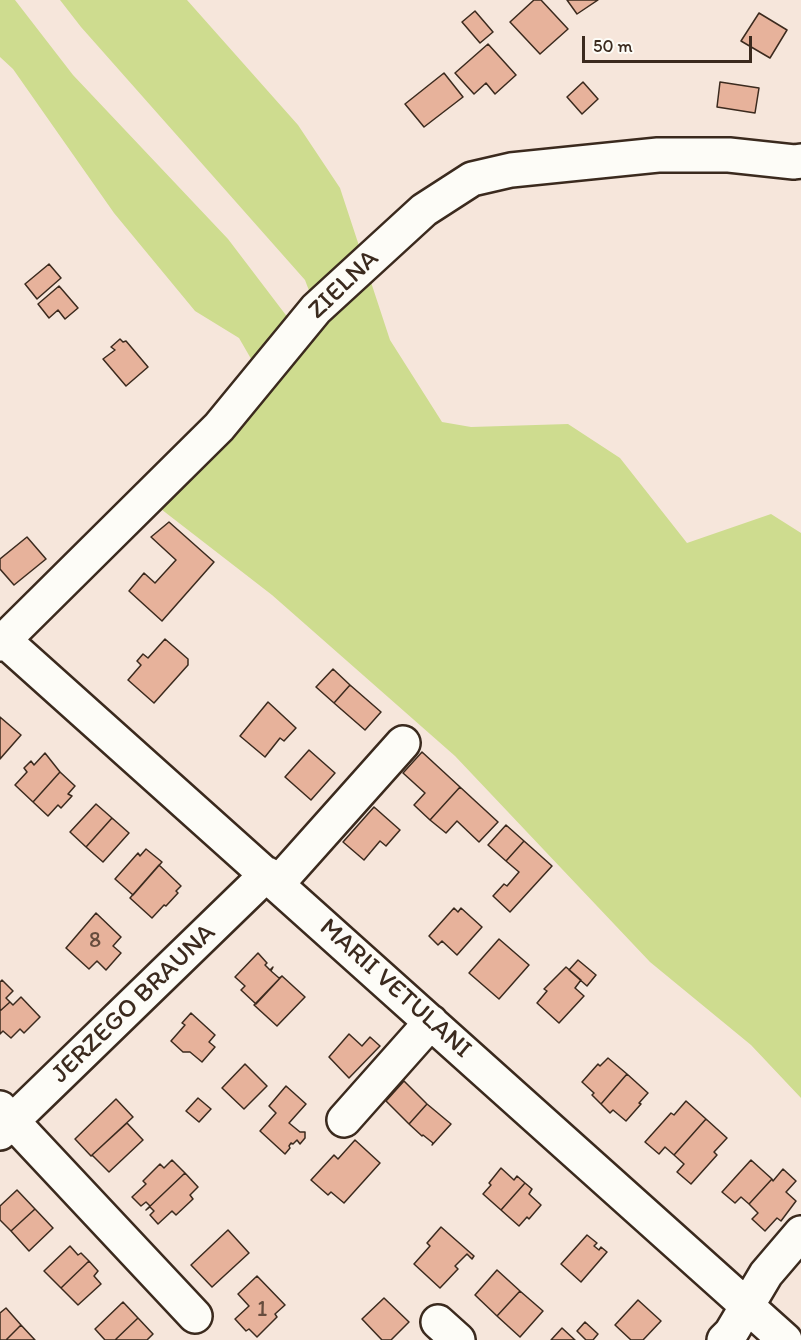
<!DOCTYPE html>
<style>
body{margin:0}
#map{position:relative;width:801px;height:1340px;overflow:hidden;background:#f6e6db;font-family:Itim,sans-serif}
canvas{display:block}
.scale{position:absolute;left:582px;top:36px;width:170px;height:27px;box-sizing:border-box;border:3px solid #3b2a1e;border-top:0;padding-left:8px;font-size:18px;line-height:21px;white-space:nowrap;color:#3b2a1e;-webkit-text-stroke:4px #fdfcf7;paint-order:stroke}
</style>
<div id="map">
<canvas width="801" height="1340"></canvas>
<div class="scale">50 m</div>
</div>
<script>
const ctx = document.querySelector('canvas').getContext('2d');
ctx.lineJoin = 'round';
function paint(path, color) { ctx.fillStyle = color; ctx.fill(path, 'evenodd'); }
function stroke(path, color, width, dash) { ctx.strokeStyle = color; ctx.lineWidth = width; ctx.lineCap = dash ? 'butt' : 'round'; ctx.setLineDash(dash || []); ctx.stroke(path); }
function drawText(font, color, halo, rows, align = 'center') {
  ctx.font = font + ' Itim,sans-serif'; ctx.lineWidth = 5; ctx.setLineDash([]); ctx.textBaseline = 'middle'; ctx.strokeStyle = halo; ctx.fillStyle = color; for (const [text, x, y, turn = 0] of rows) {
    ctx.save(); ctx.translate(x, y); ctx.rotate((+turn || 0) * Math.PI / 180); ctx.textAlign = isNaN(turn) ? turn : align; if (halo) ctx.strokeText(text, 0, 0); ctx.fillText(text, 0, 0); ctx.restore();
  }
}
paint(new Path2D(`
 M0,0H15L73,75L228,239L298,331L316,309L305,280L81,27L60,0H187L298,125L340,188L390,340L442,422L471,427L568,424L620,458L687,543L771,514L801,533V1098L751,1045L650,962L455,756L272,595L148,499L261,376L239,338L195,311L114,213L13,69L0,57Z`), '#cedc8f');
const building = new Path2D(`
 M534,0H541L568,29L540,54L510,22Z
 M567,0H598L577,14Z
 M475,11L493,32L480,43L462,22Z
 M759,13L787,30L770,58L741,41Z
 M488,44L516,75L495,94L486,83L474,94L455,73Z
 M444,73L463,97L424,127L405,104Z
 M583,82L598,99L582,114L567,97Z
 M720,82L759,88L755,113L717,107Z
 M49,264L61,278L37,299L25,284Z
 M59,286L78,308L65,319L58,310L49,318L38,304Z
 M120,339L123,342L126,341L148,367L126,386L103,359L115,350L111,347Z
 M169,522L214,562L162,621L129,591L144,573L155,583L176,560L151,537Z
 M27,537L46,559L14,585L0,569V559Z
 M165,639L188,659V665L154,703L128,680L141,665L137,661L143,654L148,658Z
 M333,669L350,685L334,703L316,687Z
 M350,685L381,712L365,730L334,703Z
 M268,702L296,728L284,741L280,738L265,757L240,736Z
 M0,717L21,735L0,759Z
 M309,750L335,773L311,800L285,777Z
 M422,752L460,787L430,820L414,805L425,793L403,773Z
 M45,753L60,772L33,802L15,785L27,772L24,768L31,761L34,765Z
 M60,772L75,786L68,794L72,796L61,808L58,805L48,816L33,802Z
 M460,787L498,822L479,842L457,821L446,833L430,820Z
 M96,804L112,818L86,847L70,832Z
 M374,807L400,830L386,846L380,841L364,860L343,842Z
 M112,818L129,833L103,862L86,847Z
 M506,825L524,841L506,861L488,845Z
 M524,841L552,866L510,912L493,896L504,884L507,886L519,872L506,861Z
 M146,849L162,862L133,895L115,879L138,853L140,856Z
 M159,865L181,886L176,891L178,893L166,906L164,905L152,918L130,898Z
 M454,908L458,912L461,908L482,927L457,955L442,941L438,945L429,936Z
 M96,913L121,937L113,946L121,953L106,970L97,961L89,969L66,948Z
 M499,939L529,965L499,999L469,973Z
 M258,953L267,963L265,965L270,970L273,967L271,971L279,978L282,976L256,1004L241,990L245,986L235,977Z
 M578,960L596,975L587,986L569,970Z
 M566,967L581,980L575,988L584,996L559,1023L537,1003L547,991L544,989Z
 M282,976L305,997L277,1026L254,1005Z
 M2,980L13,991L6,998L10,1002L0,1011V982Z
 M21,997L40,1017L24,1033L20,1029L11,1038L3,1031L0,1034V1011L10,1002L13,1005Z
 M191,1013L215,1035L209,1042L215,1047L202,1062L190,1052H183L171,1041L185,1025L182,1023Z
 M349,1034L362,1046L370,1037L380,1046L349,1078L329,1057Z
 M608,1058L627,1074L601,1104L592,1095L594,1093L582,1082L598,1064L600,1066Z
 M245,1064L267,1086L244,1109L222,1088Z
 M627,1074L648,1093L639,1103L641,1104L626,1121L613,1110L610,1113L601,1104Z
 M404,1081L427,1104L409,1124L386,1101Z
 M286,1086L306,1104L289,1123L300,1132H305V1138L300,1144L297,1140L293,1144L291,1143L289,1146L290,1148L285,1154L260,1131L276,1113L269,1106Z
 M198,1098L211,1109L199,1122L186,1111Z
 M116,1099L133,1117L91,1156L75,1139Z
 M686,1101L706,1119L674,1155L665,1147L659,1154L645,1142L671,1113L674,1115Z
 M427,1104L451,1124L432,1145L433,1143L423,1135L422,1136L409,1124Z
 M706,1119L727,1138L714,1152L717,1155L691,1184L677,1172L684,1164L674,1155Z
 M127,1123L143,1140L109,1172L92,1155Z
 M355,1140L380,1163L344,1203L331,1192L328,1195L311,1180L334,1155L338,1159Z
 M172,1160L185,1173L146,1210L150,1206L146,1202L141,1206L132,1197L146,1184L143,1181L160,1164L164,1168Z
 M751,1160L772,1179L749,1204L741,1197L735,1203L722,1192Z
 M501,1168L514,1180L517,1176L525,1183L501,1210L483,1194L491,1185L489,1183Z
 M783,1169L796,1181L786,1192L796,1201L781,1221L777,1218L765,1231L752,1219L758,1213L749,1204L772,1179L773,1181Z
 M185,1173L198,1187L190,1195L193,1199L176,1215L172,1211L158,1224L150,1215L154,1211L150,1207L146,1210Z
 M525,1183L532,1189L529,1194L541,1205L529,1219L527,1217L519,1226L501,1210Z
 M17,1190L35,1209L11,1231L0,1220V1206Z
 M35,1209L53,1228L29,1251L11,1231Z
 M441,1227L474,1256L472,1259L467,1254L455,1266L458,1269L440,1288L414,1264L430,1246L427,1243Z
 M228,1230L249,1253L212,1287L191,1265Z
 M587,1235L597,1243L594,1246L599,1250L601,1247L607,1252L581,1282L561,1264Z
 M70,1246L78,1255L81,1253L89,1261L61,1288L44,1271Z
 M89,1261L98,1271L94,1276L101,1284L78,1305L61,1288Z
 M497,1270L520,1291L497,1316L475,1295Z
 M257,1276L285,1305L275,1314L277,1317L257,1337L249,1329L246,1331L235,1319L249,1306L238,1294Z
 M520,1291L543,1311L520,1337L497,1316Z
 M384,1298L409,1322L391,1340H382L362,1319Z
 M638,1300L661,1321L643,1340H631L615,1325Z
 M123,1302L138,1318L115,1340H105L95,1329Z
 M6,1308L21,1325L6,1340H0V1313Z
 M138,1318L153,1334L147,1340H115Z
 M585,1322L598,1334L593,1340H586L577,1331Z
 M21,1325L35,1340H6Z
 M562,1328L575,1340H551Z`);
paint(building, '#e7b29b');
stroke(building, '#3b2a1e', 1.5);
const minor = new Path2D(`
 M4,640L785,1340
 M0,644L219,427L316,309L424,210L472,179L511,170L658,155H729L794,162L801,161
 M278,883L403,743
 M0,1108L195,1316
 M344,1120L431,1022
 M0,1133L267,874
 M438,1322L458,1340
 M724,1340L731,1333L766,1274L801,1233`);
stroke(minor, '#3b2a1e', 38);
stroke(minor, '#fdfcf7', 33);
drawText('22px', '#664c3d', null, [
 ["8",95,941],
 ["1",262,1310]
]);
drawText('26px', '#3b2a1e', '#fdfcf7', [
 ["ZIELNA",344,285,-44],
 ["MARII VETULANI",395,989,42],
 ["JERZEGO BRAUNA",134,1004,-44]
]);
</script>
